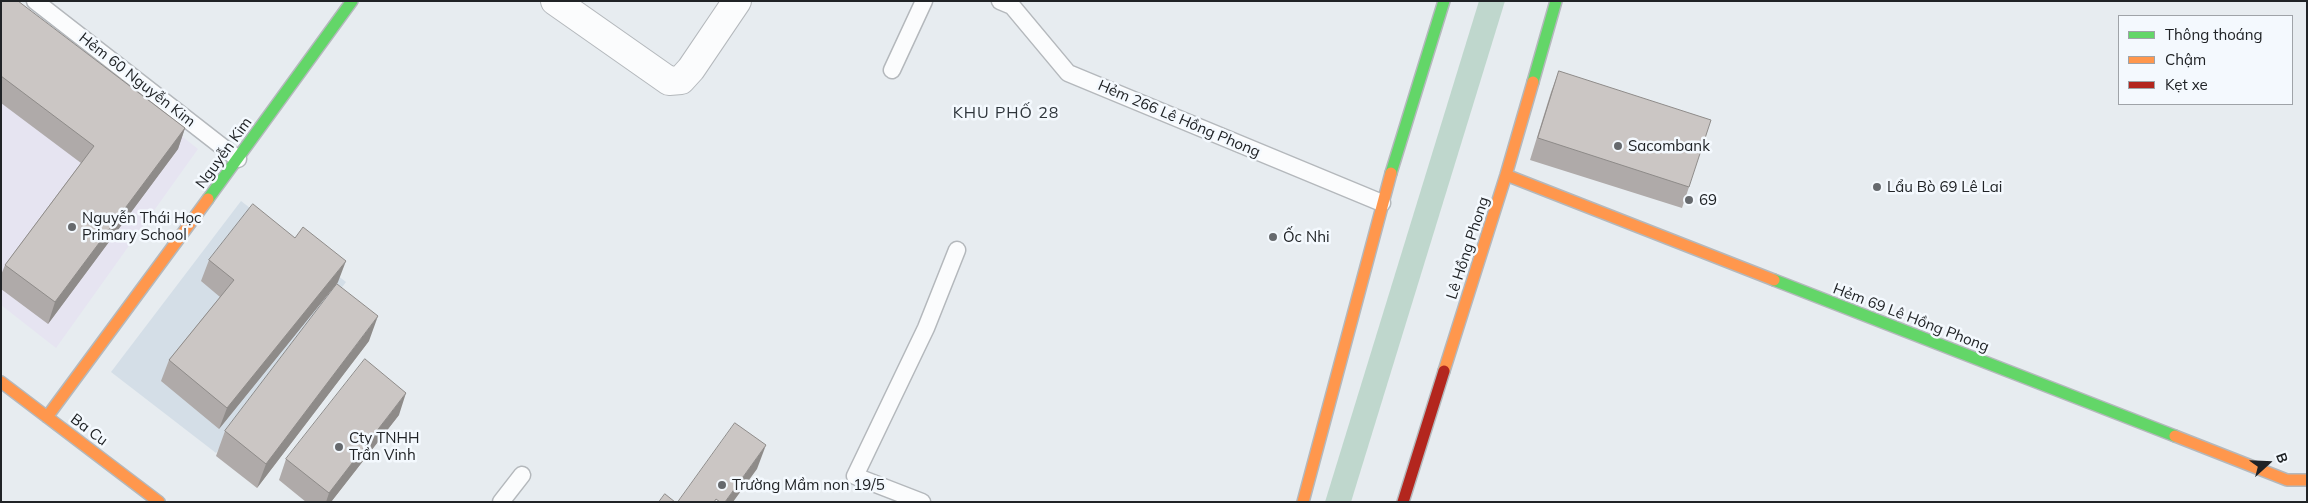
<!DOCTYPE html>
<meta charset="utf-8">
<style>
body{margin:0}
#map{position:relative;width:2308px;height:503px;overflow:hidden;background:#e7ecf0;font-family:Mulish,sans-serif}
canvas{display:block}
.frame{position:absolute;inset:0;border:2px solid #202326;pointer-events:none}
.legend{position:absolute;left:2118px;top:15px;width:175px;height:90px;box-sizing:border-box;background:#f4f9fe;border:1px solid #9fa3a8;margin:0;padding:6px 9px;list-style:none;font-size:15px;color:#202326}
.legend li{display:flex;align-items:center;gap:10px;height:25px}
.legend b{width:25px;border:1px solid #9fa3a8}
.north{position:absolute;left:2243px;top:438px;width:50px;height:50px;-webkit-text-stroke:4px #f4f9fe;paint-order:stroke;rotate:70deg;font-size:14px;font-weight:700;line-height:20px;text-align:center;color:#202326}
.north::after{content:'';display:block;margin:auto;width:18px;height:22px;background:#202326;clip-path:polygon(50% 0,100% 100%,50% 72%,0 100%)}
</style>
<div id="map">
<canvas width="2308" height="503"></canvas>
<div class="frame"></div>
<ul class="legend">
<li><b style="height:6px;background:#63d668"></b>Thông thoáng</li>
<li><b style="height:6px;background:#ff974d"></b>Chậm</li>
<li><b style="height:6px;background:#b3261e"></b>Kẹt xe</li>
</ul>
<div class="north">B</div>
</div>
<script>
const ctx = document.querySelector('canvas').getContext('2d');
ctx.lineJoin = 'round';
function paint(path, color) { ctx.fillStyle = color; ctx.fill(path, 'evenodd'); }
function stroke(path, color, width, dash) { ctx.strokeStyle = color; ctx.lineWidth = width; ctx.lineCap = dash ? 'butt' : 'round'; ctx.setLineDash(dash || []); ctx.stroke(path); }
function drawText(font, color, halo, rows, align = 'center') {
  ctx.font = font + ' Mulish,sans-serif'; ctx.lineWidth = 5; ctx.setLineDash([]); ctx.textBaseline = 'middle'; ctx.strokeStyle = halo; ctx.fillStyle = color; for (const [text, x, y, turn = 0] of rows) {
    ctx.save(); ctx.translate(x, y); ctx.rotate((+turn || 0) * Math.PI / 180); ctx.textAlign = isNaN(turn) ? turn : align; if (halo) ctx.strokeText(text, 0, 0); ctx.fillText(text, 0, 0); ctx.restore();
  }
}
paint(new Path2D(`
 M241,201L346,282L216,453L111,372Z`), '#d4dee7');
paint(new Path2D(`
 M1,1H11L198,149L56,348L1,305Z`), '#e6e4f1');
paint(new Path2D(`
 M1479,1H1505L1351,502H1325Z`), '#bfd7cd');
const lane = new Path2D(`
 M35,1L238,159
 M1000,1L1012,6L1068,73L1382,203
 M892,70L924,1
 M501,502L522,475
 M922,502L855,476L926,328L957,250`);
const street = new Path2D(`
 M555,1L669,81L681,80L691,69L737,1`);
const fast = new Path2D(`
 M1533,82L1556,1
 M1391,173L1444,1
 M208,199L352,1
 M1774,280L2175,436`);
const slow = new Path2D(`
 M1506,175L1774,280
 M1444,371L1506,175L1533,82
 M1,382L159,502
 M47,417L208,199
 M2175,436L2287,480H2307
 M1303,502L1391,173`);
const jam = new Path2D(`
 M1403,502L1444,371`);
stroke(lane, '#b4b8bc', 19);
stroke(street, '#b4b8bc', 30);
stroke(fast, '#b4b8bc', 14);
stroke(slow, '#b4b8bc', 14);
stroke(jam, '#b4b8bc', 14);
stroke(lane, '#fbfcfd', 16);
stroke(street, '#fbfcfd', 28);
stroke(fast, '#63d668', 11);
stroke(slow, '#ff974d', 11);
stroke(jam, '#b3261e', 11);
paint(new Path2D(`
 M1,1L185,128L178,149L48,324L1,289V275L5,265L81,163L1,103Z
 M1559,71L1689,187L1682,208L1530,160L1551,92Z
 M209,260L338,282L219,429L161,381L169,360L220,297L201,281Z
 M369,341L257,488L216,456L225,431Z
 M399,415L331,502H306L279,480L286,459Z`), '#afaaa9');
paint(new Path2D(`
 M185,128L178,149L48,324L55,302Z
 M346,261L338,282L219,429L227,408Z
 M378,316L369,341L257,488L266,464Z
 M406,393L399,415L331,502H326L329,493Z
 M766,445L757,469L733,502H725Z`), '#8e8b89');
const building = new Path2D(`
 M1,1H18L185,128L55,302L5,265L94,146L1,76Z
 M1559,71L1711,120L1689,187L1538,138Z
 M253,204L295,238L303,227L346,261L227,408L169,360L234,280L209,260Z
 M337,284L378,316L266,464L225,431Z
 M365,359L406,393L329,493L286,459Z
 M735,423L766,445L725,502H720L716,499L714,502H678Z
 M665,494L675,502H659Z`);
paint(building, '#cbc6c4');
stroke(building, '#8e8b89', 1);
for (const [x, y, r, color] of [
 [1618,146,5,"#66696d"],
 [1877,187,5,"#66696d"],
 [1689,200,5,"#66696d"],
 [72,227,5,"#66696d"],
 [1273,237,5,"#66696d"],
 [339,447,5,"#66696d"],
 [722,485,5,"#66696d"]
]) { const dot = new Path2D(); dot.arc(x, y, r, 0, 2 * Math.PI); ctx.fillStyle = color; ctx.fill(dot); stroke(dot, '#f4f9fe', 2); }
drawText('15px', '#202326', '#f4f9fe', [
 ["Hẻm 60 Nguyễn Kim",137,80,38],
 ["Hẻm 266 Lê Hồng Phong",1179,119,23],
 ["Nguyễn Kim",224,153,-54],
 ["Lê Hồng Phong",1468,248,-72],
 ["Hẻm 69 Lê Hồng Phong",1911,318,21],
 ["Ba Cu",89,430,37]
]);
drawText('15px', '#202326', '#f4f9fe', [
 ["Sacombank",1628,146],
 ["Lẩu Bò 69 Lê Lai",1887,187],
 ["69",1699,200],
 ["Nguyễn Thái Học",82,218],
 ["Primary School",82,235],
 ["Ốc Nhi",1283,237],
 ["Cty TNHH",349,438],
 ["Trần Vinh",349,455],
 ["Trường Mầm non 19/5",732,485]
], 'left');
ctx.letterSpacing = '1px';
drawText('16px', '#2e353b', '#f4f9fe', [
 ["KHU PHỐ 28",1006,113]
]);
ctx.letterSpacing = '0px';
</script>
